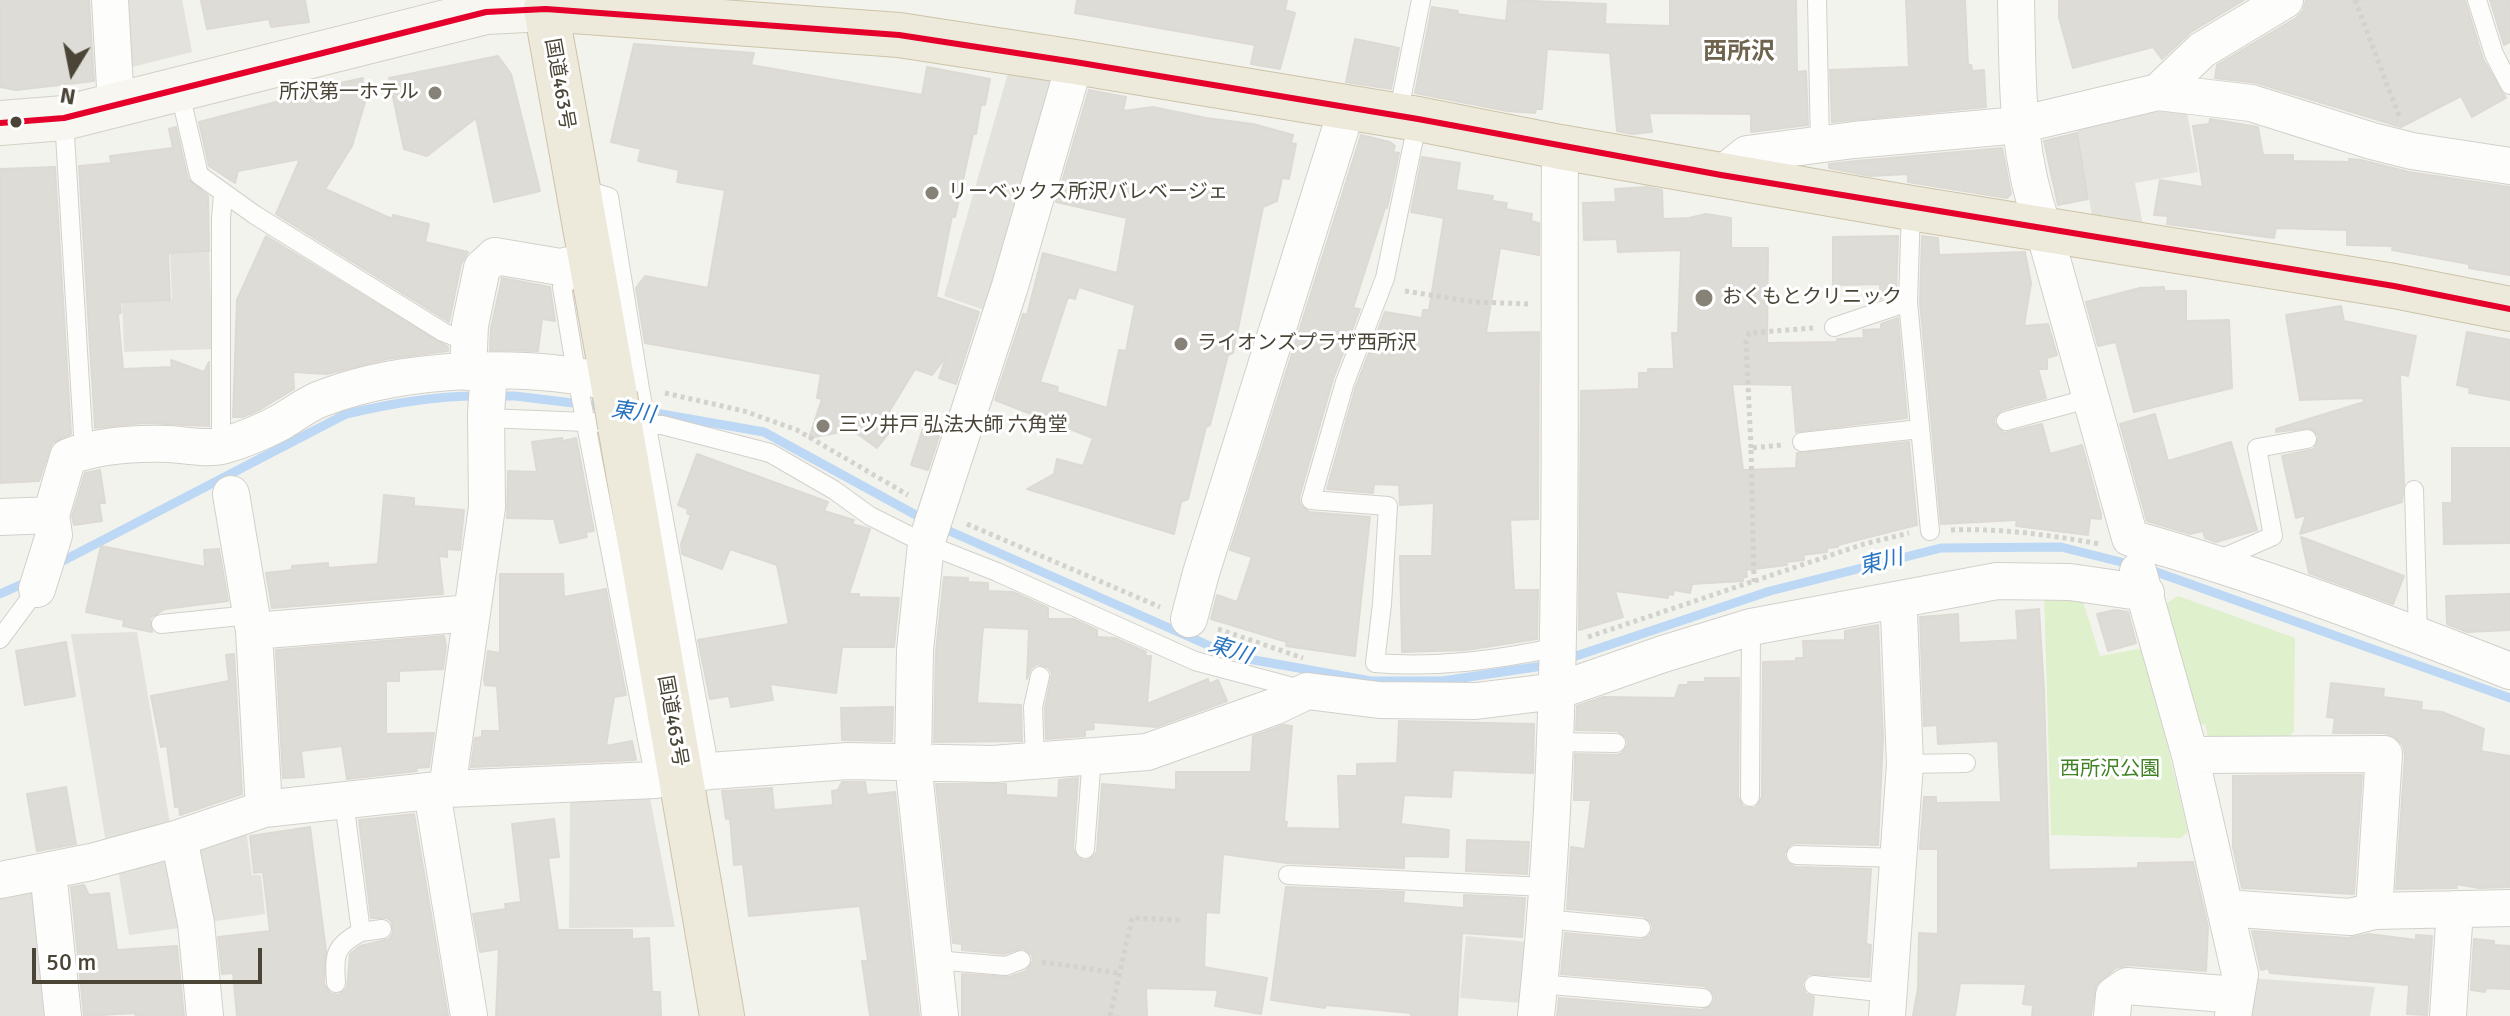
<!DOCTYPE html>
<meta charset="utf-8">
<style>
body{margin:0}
#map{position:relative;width:2510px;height:1016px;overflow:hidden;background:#f3f3ee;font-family:Signika,sans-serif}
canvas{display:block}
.north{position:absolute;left:32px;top:32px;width:80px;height:80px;-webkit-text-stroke:6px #fff;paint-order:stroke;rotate:190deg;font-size:22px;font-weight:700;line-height:32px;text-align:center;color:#4b4538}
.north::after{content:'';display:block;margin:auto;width:28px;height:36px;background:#4b4538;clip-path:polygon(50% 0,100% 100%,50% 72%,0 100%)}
.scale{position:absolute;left:32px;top:948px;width:230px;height:36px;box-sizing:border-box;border:4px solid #4b4538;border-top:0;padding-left:10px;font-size:24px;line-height:28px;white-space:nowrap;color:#4b4538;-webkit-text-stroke:6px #fff;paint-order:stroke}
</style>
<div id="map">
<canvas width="2510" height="1016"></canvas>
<div class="north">N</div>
<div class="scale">50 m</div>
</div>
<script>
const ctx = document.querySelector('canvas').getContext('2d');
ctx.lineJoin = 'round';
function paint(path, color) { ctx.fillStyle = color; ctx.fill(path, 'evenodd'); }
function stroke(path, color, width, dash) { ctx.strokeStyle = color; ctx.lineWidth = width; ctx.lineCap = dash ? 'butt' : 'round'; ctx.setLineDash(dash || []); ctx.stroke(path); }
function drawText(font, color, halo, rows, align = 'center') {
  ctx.font = font + ' Signika,"Noto Sans JP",sans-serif'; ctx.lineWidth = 6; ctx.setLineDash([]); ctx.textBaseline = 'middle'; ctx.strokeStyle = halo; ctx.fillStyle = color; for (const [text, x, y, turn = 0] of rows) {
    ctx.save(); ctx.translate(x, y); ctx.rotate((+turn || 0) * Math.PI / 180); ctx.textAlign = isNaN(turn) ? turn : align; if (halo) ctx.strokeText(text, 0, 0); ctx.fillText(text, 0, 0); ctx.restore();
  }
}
paint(new Path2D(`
 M2044,590L2082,598L2100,656L2144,648L2188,832L2181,838L2051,835Z
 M2178,596L2295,638L2294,731L2287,739L2209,742L2205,724L2194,726L2164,605Z`), '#def0cc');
paint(new Path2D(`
 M119,0H182L192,52L124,69Z
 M1008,73L1062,81L993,313L944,296Z
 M2186,107L2198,172L2135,183L2143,226L2092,216L2077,130L2045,136L2044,131Z
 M209,252L213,349L124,352L122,302L172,300L170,253Z
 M137,632L171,829L107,849L71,634Z
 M648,788L675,927L569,928L570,795Z
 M245,821L252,875H261L265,914L209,922L196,840Z
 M172,849L187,927L129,935L117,863Z
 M36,887L52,1016H0V892Z
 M1466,936L1528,942L1522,1003L1460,998Z
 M2249,978L2375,987L2370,1016H2243Z`), '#e3e2dc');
stroke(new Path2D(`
 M493,396H515L606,407
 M644,411L764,432L925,520
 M938,526L1210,646L1243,658L1371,681H1442L1549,665
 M55,565L346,414C390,404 433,396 478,396
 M2148,569L2510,698
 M0,594L29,581
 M1567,659L1770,591L1941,548L2061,547L2133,565`), '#bcd8f4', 9);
const building = new Path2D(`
 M0,0H89L94,81L16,90L0,87Z
 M201,0H305L309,22L271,27L269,19L207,29Z
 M1077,0H1287L1285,10L1295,13L1280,69L1251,64L1255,45L1075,13Z
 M1508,0L1606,4L1605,24L1670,26V0H1796L1797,72L1806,71L1808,125L1751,132V114L1649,113L1652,132L1632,134L1617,131L1610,53L1547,49L1542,109H1536L1535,113L1507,111L1415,93L1432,7L1458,11L1457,14L1506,21Z
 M1906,0H1965L1968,65H1971L1972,71L1984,70L1986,107L1832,122L1830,70L1909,67Z
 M2059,0H2244L2191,32L2162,59L2153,47L2073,68L2059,18Z
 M2306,0H2465L2483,59L2506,98L2472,117L2461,96L2401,127L2257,83L2215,78L2217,65L2296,18L2303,11Z
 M2490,0H2510V42L2504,45Z
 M1355,39L1399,48L1391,89L1346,82Z
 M634,44L754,53L751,65L922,95L927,67L990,79L985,105H981L976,134H973L955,217L952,216L936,297L979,312L956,384L939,378L946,357L932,375L915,369L889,412L902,416L877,448L852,430L809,438L822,399L817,398L821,374L645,343L636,288L645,276L708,288L725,190L677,182L679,170L638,161L641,149L611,142Z
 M498,56L511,74L540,191L494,202L476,118L427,156L404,149L389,78Z
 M363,78L362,84L371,82L352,146L325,189L392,219L393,215L429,224L425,242L468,252L461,264L449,322L276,214L300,159L238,171L235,183L209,166L199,122L318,91V88Z
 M1089,90L1126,97L1123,111L1153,107L1206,118L1253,124L1293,135L1291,143L1296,144L1289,179L1282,178L1277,201L1263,207L1233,353L1228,355L1210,425L1206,427L1188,499L1181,502L1174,534L1027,489L1054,474L1057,459L1083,466L1093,438L995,400L1023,314L1027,315L1043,253L1117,273L1127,218L1056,202ZM1079,287L1135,305L1126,351L1119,350L1107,408L1057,392L1058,387L1040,382L1068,297L1075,299Z
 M2210,119L2258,127L2263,155H2293V161L2349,162V159L2361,160L2409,172L2510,187V275L2469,268V264L2392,250L2393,246L2347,245V230L2276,228L2274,238L2167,224L2168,216L2154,215L2160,180L2203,187L2193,126L2209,124Z
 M176,127L188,179L208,196L209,251L168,253L170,300L120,302L121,313L118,314L123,369L172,367L171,360L204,372L209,362V426L144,423L95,428L79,166L111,163L110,156L173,148L169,129Z
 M2077,133L2088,199L2058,205L2044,141Z
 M1361,135L1390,142L1395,146L1393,152L1399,153L1387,208H1385L1353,308L1360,309L1333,379L1299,498L1300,504L1309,512L1370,517L1355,656L1286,646L1287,642L1211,619L1217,595L1237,602L1252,557L1230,550Z
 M2002,148L2011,194L2007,198L1908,182V174L1870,176L1829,168V164L1856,161Z
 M1422,157L1460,163L1456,190L1493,196L1492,201L1507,203L1506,209L1532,214L1531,221L1539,223V255L1500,248L1486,333L1539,332L1538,519L1510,520L1514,590H1538L1537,639L1466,650L1402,652L1400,556H1432L1434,503L1400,505L1399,485L1374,484L1373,493L1327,489L1356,386L1385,312L1422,318L1423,310H1429L1444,218L1411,212Z
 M55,167L71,434L52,443L39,481L0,483V169Z
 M1647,187L1662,190L1663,219L1689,218L1706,214L1731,218V248H1768L1767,343L1837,342V339L1864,338L1863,330L1881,329V324L1898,318L1907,418L1796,432L1792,385L1732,384L1743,470L1796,468L1797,453L1909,442L1917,525L1838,545V547L1827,548V552L1803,555L1804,560L1786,562L1787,565L1746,570L1747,577H1743V581L1692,584L1690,593L1674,590L1673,595L1668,594V598L1615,591L1623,617L1579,630L1581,391L1639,389V373H1648V369H1674L1672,333H1678L1681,250L1618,252L1617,239L1584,240L1583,203L1616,202L1615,189Z
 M266,236L448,347V351L387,359L327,374L293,372L294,389L259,410L243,417H233L237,300Z
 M1898,236L1896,293L1880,299V284L1833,285V237Z
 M1922,236L1938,238L1939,255L2025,252L2031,283L2024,326L2048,324L2057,355L2047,358V369H2038L2046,398L2002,410L1995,417L1994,423L2004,433L2042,424L2050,454L2082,445L2101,514V519L2090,518L2088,535L2016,526L2017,520L1941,524L1920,302Z
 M502,278L550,287L555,321L542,319L538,351L490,350L491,328Z
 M2164,287V291H2186V321L2229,320L2232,388L2134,412L2116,342L2098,346L2086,302L2140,288Z
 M2341,306L2344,321L2416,336L2408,376L2400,374L2404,483L2402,502L2300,534L2306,515L2296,518L2282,456L2314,449L2319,436L2310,428L2276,432V429L2364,402L2363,398L2300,400L2286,315Z
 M2467,332L2510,340V400L2469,393L2470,388L2457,385Z
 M2155,414L2168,461L2231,442L2257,530L2216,542L2205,538L2203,531L2190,534L2147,521L2120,424Z
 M925,422L942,427L928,470L911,465Z
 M562,438L563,441L576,438L594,531L586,532L587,537L560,543L554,519L507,518L508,471L537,472L532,442Z
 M2452,448H2510V543L2444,544L2443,503H2452Z
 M697,454L828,502L824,511L854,520L852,524L870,529L849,594H859V597L899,598L894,647H842L836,693L770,684L773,700L731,707L729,696L710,699L698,640L789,624L777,565L730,549L722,569L682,554L681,544L691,515L687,513L688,509L678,505Z
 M100,470L105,503H99L102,521L74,525L72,516L85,473Z
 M384,495L414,498V506L464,510L460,550L447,549V557L439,556L443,594L272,608L266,573L292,570V566L328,563V568L378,564Z
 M2301,537L2404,576L2393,604L2309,573Z
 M101,546L205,567L204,550L219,549L228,601L165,609L150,618L152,632L123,626L124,620L86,612Z
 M500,574H563L564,597L606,589L626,695L614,697L606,746L632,741L636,760L471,767L475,738L482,737V731H500L497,686L485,685L484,680L488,651L500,653Z
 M944,577L968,578V582L988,583V591L1013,592L1048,608V619H1073L1097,630V637L1115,638L1146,652L1145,656H1151L1147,704L1208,679L1209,684L1218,680L1227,701L1156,727L1093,722L1094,729L1085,730V736L1046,739L1045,708L1052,673L1048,667L1037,664L1031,668L1027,679L1029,629L983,627L977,703L1021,705L1022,741L934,742L936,651Z
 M2510,594V630L2467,632L2447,624L2446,596Z
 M2039,609L2044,690L2049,870L2138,868V863L2193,862L2208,927L2206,971L2129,965L2116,968L2096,985L2091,1016H2032L2033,1005L2023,1004L2026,984L1960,983L1955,1016H1913L1918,988L1919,933L1938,934V849H1920L1924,797H1936V803L2001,802L1998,741L1938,744L1937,725L1924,726L1920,617L1958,614L1959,643L2018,640L2016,611Z
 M2115,610L2128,612L2136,643L2108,651L2097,614Z
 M1878,625L1883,738L1878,845L1796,843L1790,845L1784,854L1786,861L1795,867L1871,869L1866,944L1871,945L1869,977L1808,974L1802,984L1806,994L1814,997L1812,1016H1557L1559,998L1702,1010L1712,1005L1715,998L1710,989L1704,986L1561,974L1565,933L1641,940L1650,936L1653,928L1651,922L1643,916L1567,909L1571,847L1585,849L1591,800H1574L1575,754L1617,755L1622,753L1628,744L1626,737L1617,731L1576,730L1577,706L1603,697L1675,698L1679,685H1688V682H1705V678H1739L1738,797L1743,807L1755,808L1762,797L1763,662L1796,661V658H1804L1803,641L1845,640V631Z
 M444,636L446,646L443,669L399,671V681H386V734L434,733L429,767L416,768L417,771L347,779L342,746L301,751L304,777L283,778L276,650Z
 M66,642L75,696L25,705L16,651Z
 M234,654L242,794L180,815L179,806L175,807L167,746L161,747L151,696L229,681L226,655Z
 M2331,683L2384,689L2383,697L2422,702L2421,710L2442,712L2484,729L2481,751L2510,756V887L2479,888L2456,884L2457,888L2396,889L2405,755L2403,745L2395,737L2385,733H2333L2335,718L2327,717Z
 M893,707L892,741L842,740L841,708Z
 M1399,721L1534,724L1533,773L1453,770L1451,797L1404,795L1401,824L1449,830L1448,857L1404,856V868L1287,863L1223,854L1219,913L1206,912L1204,967L1267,978L1261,1014L1215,1006L1218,990L1146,988L1147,1016H962V974L1010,977L1026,971L1033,961L1032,955L1023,948L1004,954L962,950V944L953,943L936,784H1006V795L1058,798L1059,780L1078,778L1073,849L1078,858L1085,861L1094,856L1097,851L1102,784L1176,790V772H1251L1253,736L1284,725L1292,726L1284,821L1287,822L1286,828L1340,829L1338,776H1357V764L1397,763Z
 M2321,775H2362L2354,894L2242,888L2233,847V776Z
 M842,782H865L867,795L895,792L919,1016H870L862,961H868L860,906L749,916L743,864L734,865L730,818L726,819L722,791L772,788L774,810L833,805L832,791L838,790Z
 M66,787L76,844L37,851L27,794Z
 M414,814L448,1016H237L233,973L222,974L218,937L270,931L263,872L254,873L250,836L310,827L326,951L324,984L330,993L338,995L347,988L350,954L360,946L389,939L393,933L392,922L387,918H371L359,820Z
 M554,819L559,857L548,858L558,930H632V939L649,938L652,992H660L661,1016H496L499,949L480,952L473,914L506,909L505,904L521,902L512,824Z
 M1467,840L1529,842L1527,874L1466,871Z
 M84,885L89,895L109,893L117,950L177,946L184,1016H136L135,1013L84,1016L71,887Z
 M1286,887L1404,892L1403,903L1464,908V895L1525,898L1522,937L1462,933L1457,1016H1411V1013L1326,1005L1325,1008L1271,1000Z
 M2252,931L2348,938L2369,934L2416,940V935L2432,936L2427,1015L2407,1014L2409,985L2270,973L2268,968L2261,970Z
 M2474,939L2494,941V945L2510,946V989L2486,988L2485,992L2471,990Z`);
paint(building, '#dddcd6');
stroke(building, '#dcdad3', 2);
const lane = new Path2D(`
 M1817,0L1820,144
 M2477,0L2494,54L2510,85
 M179,89L199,175L255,215L443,332L468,342
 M1398,115L1421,0
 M64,118L84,451
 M1418,119L1385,278L1345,382L1311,500L1388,506L1382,604L1375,663C1438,668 1497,660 1558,647
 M580,188L609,197L640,389L710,771
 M1911,208L1908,302L1930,531
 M583,268L562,287L577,378L655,780
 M1834,327L1908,302
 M486,418L662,425L770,453L834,490L870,516L926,544L997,572L1195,661L1304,690
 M2006,421L2091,398
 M1802,442L1920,429
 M221,447V219L223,194
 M2414,490L2418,635
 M2216,561L2273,536L2257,448L2307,439
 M161,624L250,615
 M0,639L37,589
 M1554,742L1616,743
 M1035,761L1033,707L1040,676
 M1905,764L1966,763
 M1750,797L1751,627
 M1085,849L1092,756
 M1796,855L1899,858
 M1288,875L1546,887
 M1544,919L1641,928
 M361,932L382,929
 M935,960L1006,966L1021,960
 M336,983C334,955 334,946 361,932L344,801
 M1539,984L1703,998
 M1814,985L1888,993`);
const street = new Path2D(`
 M110,0L116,105
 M2016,0C2018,82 2015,149 2043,227L2130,538C2259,574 2385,622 2510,671
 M2158,92L2202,50L2285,0
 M1721,175L1747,154L1854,140L2019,125L2158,92L2251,103L2372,141L2412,151L2510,166
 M468,372L470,325L482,268L495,256L560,267L591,260
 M231,494L254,631L264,809
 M0,517L51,515L68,457C98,445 137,443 170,444C186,445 209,450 225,445C243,440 264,431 281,422C295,414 308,403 323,398C407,366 526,363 613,383
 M2138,571L2190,755L2240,974L2233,1016
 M37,589L54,535L51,515
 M1189,619L1201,573L1347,108
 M254,631L472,613
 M2190,755L2384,754L2374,911L2510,908
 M447,789L487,507L486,413L489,372
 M432,792L469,1016
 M179,838L196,923L205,1016
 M48,871L63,1016
 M0,880L91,862L179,838L264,809L447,789L655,780L710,771L848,761L993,764L1147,752L1276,706L1307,691L1379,700L1476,701L1557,691L1663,654L1751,627L1997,581L2070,582L2146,593
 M2225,908L2350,917L2374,911
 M940,1016L913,763L915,650L926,544L1010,286L1075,62
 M1536,1016C1567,728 1558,436 1560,147
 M1887,1016L1905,764L1899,614L1896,600
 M2112,1016L2114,995L2127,986L2236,995
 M2448,1016L2455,909`);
const secondary = new Path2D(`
 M0,123L64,118L486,12L546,9`);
const highway = new Path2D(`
 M615,395L546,9L899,35L1075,62L1418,119L1560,147L1911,208L2394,286L2510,309
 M620,426L722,1016`);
stroke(lane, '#d2d0cb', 20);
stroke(street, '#d2d0cb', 38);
stroke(secondary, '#d3d1c4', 46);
stroke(highway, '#cdc3a7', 46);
stroke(new Path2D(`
 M2355,0L2399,116
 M1405,291L1475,302L1530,304
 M665,393L744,411L797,430L908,495
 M1751,448L1746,342L1749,333L1813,328
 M967,524L1160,607
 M1951,530C2002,528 2049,535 2100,544
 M1754,582L1751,448L1782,445
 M1218,629L1303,658
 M1588,637L1864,544L1909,533
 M1042,962L1119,973
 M1110,1016L1132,918L1180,920`), '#d3d2cc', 5, [4, 4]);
stroke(lane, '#fdfdfc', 18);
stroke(street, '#fdfdfc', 36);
stroke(secondary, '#f7f6f1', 44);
stroke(highway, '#ede9db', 44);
const highwayBridge = new Path2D(`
 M615,395L620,426`);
stroke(highwayBridge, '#cdc3a7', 46, []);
stroke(highwayBridge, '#ede9db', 44);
stroke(new Path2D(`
 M0,123L64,118L486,12L546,9L899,35L1075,62L1418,119L1721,175L2394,286L2510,309`), '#e4002b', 6);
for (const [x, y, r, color] of [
 [435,93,8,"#868278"],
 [16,122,7,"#4b4538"],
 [932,193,8,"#868278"],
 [1704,298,10,"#868278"],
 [1181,344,8,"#868278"],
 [823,426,8,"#868278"]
]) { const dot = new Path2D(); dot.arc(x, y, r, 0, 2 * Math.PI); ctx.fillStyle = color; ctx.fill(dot); stroke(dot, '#fff', 3); }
drawText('20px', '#4b4538', '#fff', [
 ["国道463号",559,84,80],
 ["国道463号",672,721,80]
]);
drawText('20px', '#4b4538', '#fff', [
 ["所沢第一ホテル",419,93,"right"],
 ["リーベックス所沢バレベージェ",948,193],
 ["おくもとクリニック",1722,298],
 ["ライオンズプラザ西所沢",1197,344],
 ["三ツ井戸 弘法大師 六角堂",839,426]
], 'left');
drawText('20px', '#418225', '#fff', [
 ["西所沢公園",2110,770]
]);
drawText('italic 22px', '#2773c0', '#fff', [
 ["東川",633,413,8],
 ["東川",1881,563,-14],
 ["東川",1230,651,18]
]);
drawText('bold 24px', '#6f644e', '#fff', [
 ["西所沢",1739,53]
]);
</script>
